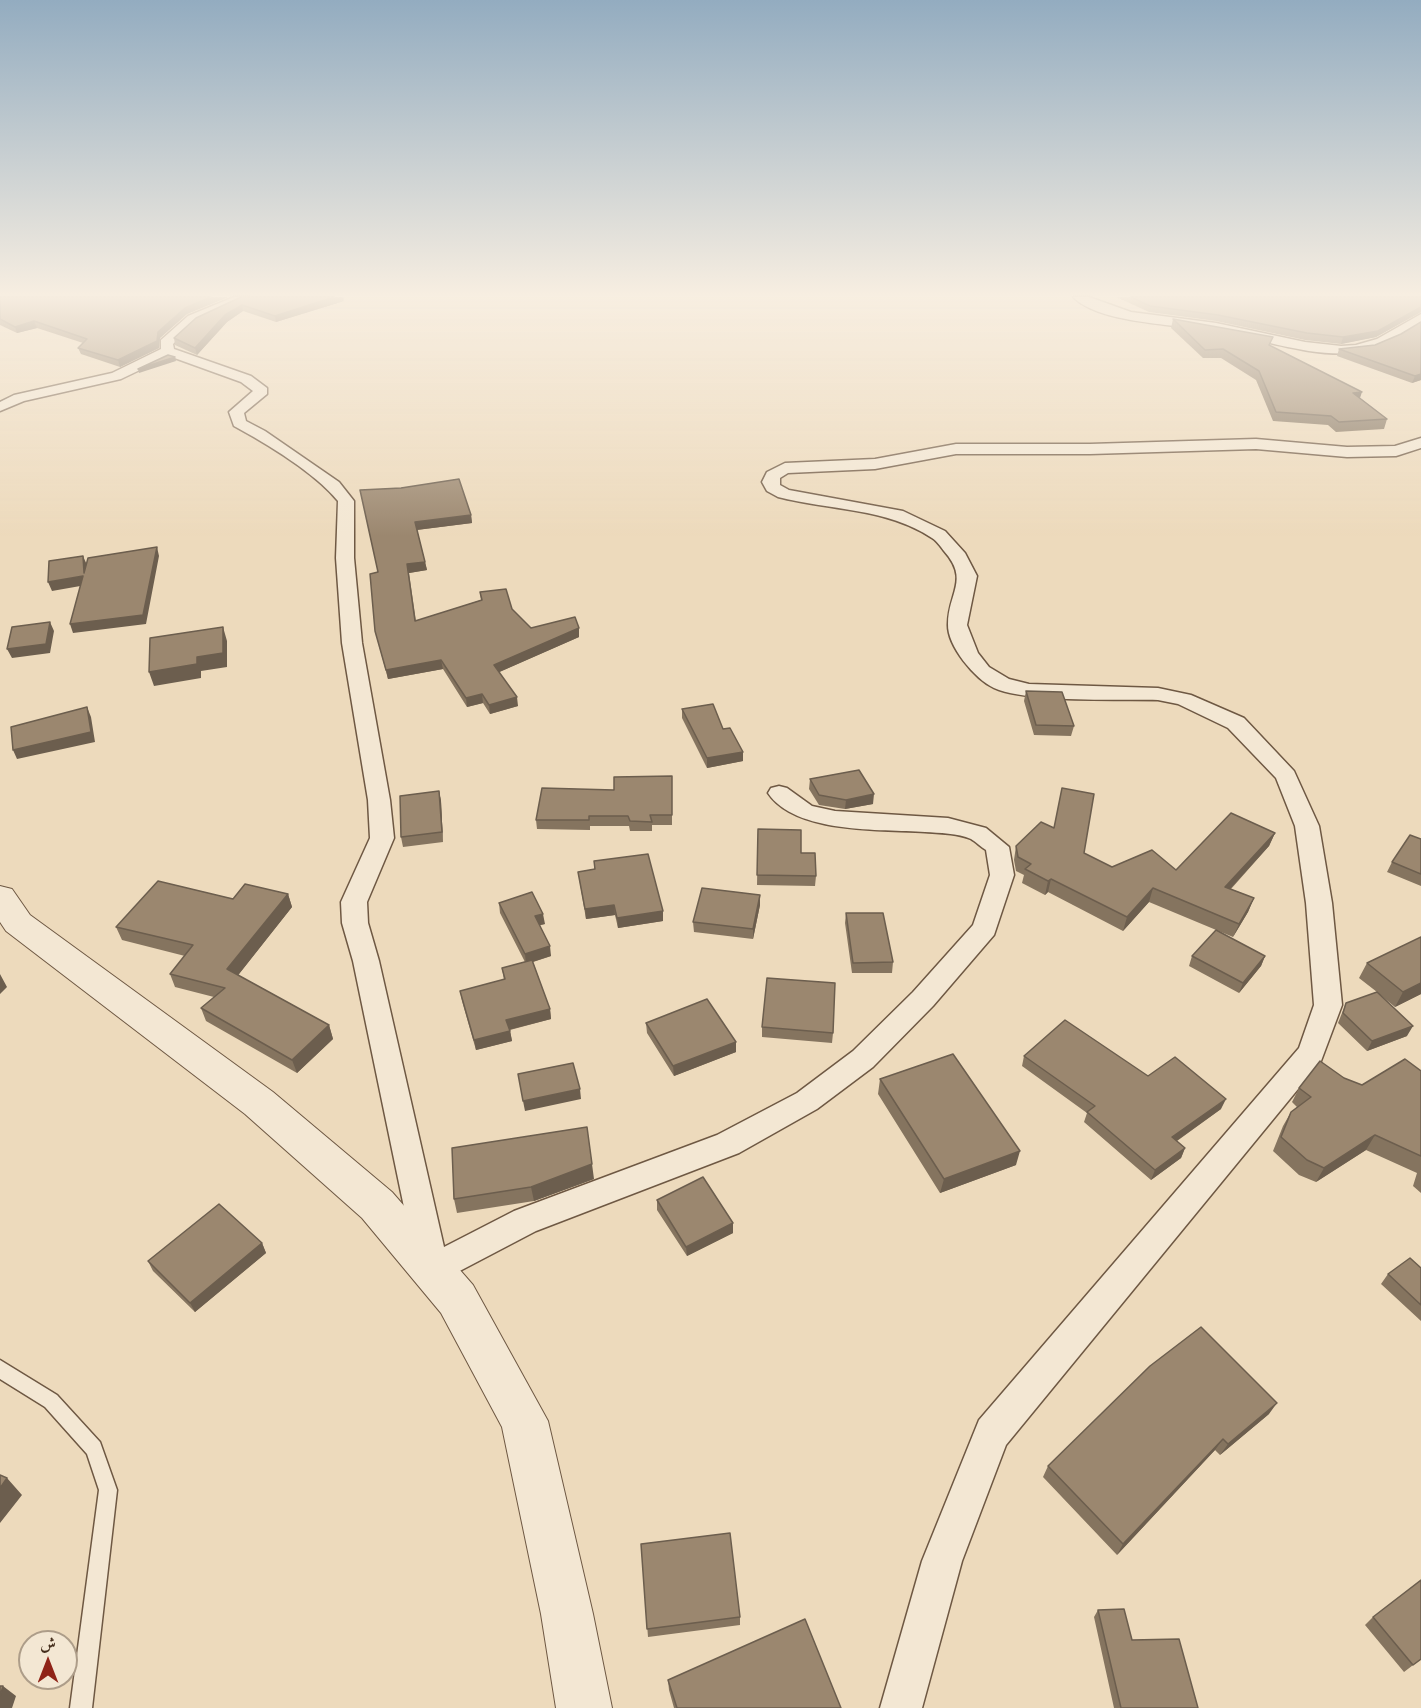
<!DOCTYPE html>
<meta charset="utf-8">
<style>
body{margin:0}
#map{position:relative;width:1421px;height:1708px;overflow:hidden;background:#eddabc;font-family:"IM FELL Great Primer",Amiri,serif}
canvas{display:block}
.north{position:absolute;left:18px;top:1630px;width:60px;height:60px;box-sizing:border-box;background:#f3e7d3;border:2px solid #ad9d89;border-radius:50%;rotate:0deg;font-size:16px;font-weight:700;line-height:24px;text-align:center;color:#432d1b}
.north::after{content:'';display:block;margin:auto;width:21px;height:27px;background:#8f2418;clip-path:polygon(50% 0,100% 100%,50% 72%,0 100%)}
</style>
<div id="map">
<canvas width="1421" height="1708"></canvas>
<div class="north">ش</div>
</div>
<script>
const ctx = document.querySelector('canvas').getContext('2d');
ctx.lineJoin = 'round';
function stroke(path, color, width, dash) { ctx.strokeStyle = color; ctx.lineWidth = width; ctx.lineCap = dash ? 'butt' : 'round'; ctx.setLineDash(dash || []); ctx.stroke(path); }
function paint(path, color) { ctx.fillStyle = color; ctx.fill(path, 'evenodd'); }
const service = new Path2D(`
 M0,1360L57,1395L100,1442L117,1490L92,1708H70L99,1490L87,1454L45,1407L0,1379Z`);
const minor = new Path2D(`
 M234,297H251L196,322L173,344L174,349L251,376L267,388V394L244,413L246,421L265,431L339,482L354,501V558L362,643L390,800L394,838L367,902L368,923L379,961L444,1247L514,1211L717,1135L797,1093L853,1051L913,992L973,925L990,875L986,850C981,847 976,842 971,839C958,833 939,833 925,832C881,829 795,834 768,793L771,788L779,786L787,788L812,806L835,811L948,818L986,828L1009,847L1014,875L994,935L933,1006L873,1067L817,1109L739,1153L536,1231L433,1285L421,1281L417,1270L353,961L342,923L341,902L370,838L368,800L342,643L336,558L338,501C314,472 267,444 234,426L229,412L253,391L241,382L169,356L121,379L24,401L0,411V402L14,395L112,373L161,349V340L188,316Z
 M1073,297H1089L1131,312L1216,323L1305,342L1341,346L1356,345L1377,339L1421,314V324C1402,338 1379,351 1354,353C1307,357 1260,338 1214,331C1177,324 1100,324 1073,297Z
 M1421,438V448L1396,456L1347,457L1256,449L1090,454H956L875,469L788,473L780,478V485L789,490L903,511L945,531L965,553L977,576L967,625L978,653L989,667L1009,679L1029,684L1158,688L1191,695L1244,718L1294,771L1319,826L1332,903L1342,1005L1321,1061L1006,1445L962,1561L922,1708H880L922,1561L979,1420L1299,1048L1314,1005L1306,903L1295,826L1276,778L1228,728L1178,704L1158,700C1118,699 1027,703 994,688C975,679 947,646 948,624C948,593 970,580 944,551C941,547 937,541 932,538C888,508 828,510 778,497L767,491L762,482L767,472L785,463L875,459L956,444H1090L1256,439L1347,447L1395,446Z`);
const tertiary = new Path2D(`
 M0,886L12,889L30,915L273,1092L392,1192L473,1285L548,1421L593,1614L612,1708H556L541,1614L502,1427L441,1313L362,1218L245,1114L6,931L0,922Z`);
stroke(service, '#6e5843', 3);
stroke(minor, '#6e5843', 3);
stroke(tertiary, '#6e5843', 2);
paint(service, '#f3e7d3');
paint(minor, '#f3e7d3');
paint(tertiary, '#f3e7d3');
paint(new Path2D(`
 M0,297H228L187,314L160,338L159,348L120,367L81,354L78,348L83,343L37,328L17,333L0,325Z
 M241,297L344,301L276,322L243,311L227,322L197,355L175,345L174,338Z
 M1116,297H1421V312L1376,337L1341,344L1305,340L1216,321L1149,312Z
 M1173,319L1270,346L1360,398L1387,419L1384,429L1336,432L1328,425L1273,421L1256,380L1221,358H1203L1171,328Z
 M1421,322V380L1412,383L1337,356L1339,349L1375,345L1401,334Z
 M360,490L471,515L472,523L417,530L427,570L409,573L416,621L481,600L480,592L512,609L531,628H579V637L499,672L518,706L490,714L483,703L467,707L443,669L388,679L375,631L378,572Z
 M1026,691L1074,726L1071,736L1034,735L1024,701Z
 M682,709L723,729L743,761L707,768L682,718Z
 M672,776V825H652V831H630L629,826H590V830L537,829L536,820L614,790Z
 M810,779L873,804L845,809L819,805L809,789Z
 M1062,788L1084,853L1112,867L1176,870L1275,833L1269,846L1231,889L1254,898L1248,912L1233,937L1149,902L1123,931L1048,892L1045,895L1022,883L1024,875L1016,871L1014,860L1016,846L1054,828Z
 M439,791L441,801L443,842L403,847L401,837Z
 M758,829L801,853L816,876L815,886L757,885Z
 M1421,839V886L1387,872L1392,862Z
 M594,861L663,921L618,928L615,915L586,919L578,872L594,869Z
 M288,894L292,907L238,975L329,1025L333,1039L297,1073L206,1021L201,1008L214,997L175,987L170,974L185,956L122,940L116,927L233,899Z
 M760,895V905L753,939L694,932L693,922Z
 M499,903L545,924L540,925L551,956L533,962L550,1009L551,1019L510,1030L512,1041L476,1050L462,1001L460,991L504,980L502,968L525,962L500,913Z
 M846,913L893,962L892,973H852L845,923Z
 M1192,956H1265L1261,966L1239,993L1189,966Z
 M1367,963L1421,994L1395,1007L1379,994L1407,1036L1367,1051L1338,1023L1346,1003L1377,992L1359,978Z
 M646,1023L736,1052L674,1076L647,1033Z
 M762,1027L833,1033L832,1043L762,1037Z
 M1024,1056L1221,1109L1177,1141L1185,1148L1181,1158L1151,1180L1084,1122L1087,1113L1022,1066Z
 M1421,1071V1193L1413,1186L1417,1173L1366,1150L1316,1182L1299,1175L1273,1151L1283,1126L1291,1112L1297,1107L1292,1102L1299,1088L1344,1078L1362,1085Z
 M880,1079L1016,1165L940,1193L878,1094Z
 M452,1148L594,1179L534,1201L457,1213L454,1199Z
 M657,1200L733,1223V1233L687,1256L657,1210Z
 M262,1243L266,1253L195,1312L153,1271L148,1261Z
 M1421,1268V1321L1381,1284L1388,1274Z
 M1269,1414L1220,1455L1215,1450L1117,1555L1043,1477L1048,1466Z
 M641,1544L740,1617V1625L648,1637Z
 M1098,1610L1132,1640L1198,1708H1114L1094,1617Z
 M1373,1617L1421,1659L1404,1672L1365,1625Z
 M668,1680L841,1708H674L669,1690Z`), '#85745f');
paint(new Path2D(`
 M211,297H228L187,314L160,338L159,348L120,367L118,360L158,332L185,308Z
 M334,297H343L344,301L276,322L275,316Z
 M242,305L243,311L227,322L197,355L195,348L225,315Z
 M1421,307V312L1376,337L1341,344L1343,337Z
 M34,321L37,328L17,333L15,327Z
 M175,357L176,361L139,373L138,369Z
 M1421,374V380L1412,383L1415,376Z
 M1362,392L1359,401L1353,393Z
 M471,515L472,523L416,530L415,522Z
 M157,547L159,556L146,624L73,633L70,624Z
 M83,556L87,565L84,573Z
 M425,562L427,570L409,573L407,564Z
 M83,576L86,585L52,591L48,582Z
 M50,622L54,631L50,653L12,658L7,649Z
 M223,627L227,641V667L201,671V678L154,686L149,672L197,657Z
 M579,628V637L495,674L494,665Z
 M441,660L443,669L388,679L386,670Z
 M482,694L483,703L467,707L466,698Z
 M517,697L518,706L490,714L489,705Z
 M87,707L91,717L95,742L17,759L13,750Z
 M743,752V761L707,768V758Z
 M439,791L441,801L443,842L442,832Z
 M874,794L873,804L845,809L846,800Z
 M1275,833L1269,846L1220,900L1225,887Z
 M1051,879L1048,892L1045,895L1048,881Z
 M1153,888L1149,902L1123,931L1127,917Z
 M288,894L292,907L232,983L227,969Z
 M760,895V905L753,939V929Z
 M1254,898L1248,912L1233,937L1239,924Z
 M614,905L615,915L586,919L585,909Z
 M663,911V921L618,928L617,918Z
 M543,914L545,924L536,926L535,916Z
 M550,946L551,956L526,964L525,954Z
 M1265,956L1261,966L1239,993L1243,983Z
 M0,974L7,987L0,994Z
 M1421,983V994L1395,1007L1403,992Z
 M550,1009L551,1019L508,1030L506,1020Z
 M329,1025L333,1039L297,1073L292,1060Z
 M1413,1026L1407,1036L1367,1051L1372,1041Z
 M510,1031L512,1041L476,1050L474,1040Z
 M736,1042V1052L674,1076L673,1066Z
 M580,1089L581,1099L525,1111L523,1101Z
 M1226,1099L1221,1109L1168,1147L1172,1137Z
 M1375,1135L1366,1150L1316,1182L1324,1168Z
 M1185,1148L1181,1158L1151,1180L1155,1170Z
 M1020,1151L1016,1165L940,1193L944,1179Z
 M592,1164L594,1179L534,1201L531,1187Z
 M733,1223V1233L687,1256L686,1247Z
 M262,1243L266,1253L195,1312L190,1303Z
 M1277,1403L1269,1414L1220,1455L1228,1444Z
 M1223,1439L1215,1450L1117,1555L1123,1544Z
 M7,1478L22,1495L0,1523V1488Z
 M3,1686L16,1696L12,1708H0V1696Z`), '#6c5e4e');
const building = new Path2D(`
 M0,297H211L185,308L158,332L157,341L118,360L78,348L87,339L34,321L15,327L0,319Z
 M241,297H334L275,316L242,305L225,315L195,348L174,338L196,318Z
 M1131,297H1421V307L1378,331L1343,337L1307,333L1218,315L1150,306Z
 M1173,319L1273,337L1269,345L1362,392L1353,393L1387,419L1339,422L1331,416L1276,412L1259,371L1223,349L1205,350Z
 M1421,322V374L1415,376L1339,349L1375,345L1401,334Z
 M168,355L175,357L138,369Z
 M459,479L471,515L415,522L425,562L407,564L415,621L482,600L480,592L506,589L512,609L531,628L575,617L579,628L494,665L517,697L489,705L482,694L466,698L441,660L386,670L375,631L370,574L378,572L360,490L401,488Z
 M157,547L143,615L70,624L83,576L48,582L49,561L83,556L84,573L88,558Z
 M50,622L46,644L7,649L12,627Z
 M223,627V653L197,657V664L149,672L150,638Z
 M1026,691L1062,692L1074,726L1036,725Z
 M713,704L723,729L730,728L743,752L707,758L682,709Z
 M87,707L91,732L13,750L11,727Z
 M859,770L874,794L846,800L819,795L810,779Z
 M672,776V815H650L652,822L630,821L628,816H589V820H536L542,788L614,790V777Z
 M1062,788L1094,794L1084,853L1112,867L1152,850L1176,870L1231,813L1275,833L1225,887L1254,898L1239,924L1153,888L1127,917L1051,879L1048,881L1025,869L1031,864L1018,857L1016,846L1041,822L1054,828Z
 M439,791L442,832L401,837L400,796Z
 M758,829L801,830V853H815L816,876L757,875Z
 M1410,835L1421,839V874L1392,862Z
 M648,854L663,911L617,918L614,905L585,909L578,872L595,869L594,861Z
 M158,881L233,899L245,884L288,894L227,969L329,1025L292,1060L201,1008L225,988L170,974L193,945L116,927Z
 M702,888L760,895L753,929L693,922Z
 M532,892L543,914L535,916L550,946L525,954L499,903Z
 M846,913H883L893,962L853,963Z
 M1216,930L1265,956L1243,983L1192,956Z
 M1421,937V983L1403,992L1367,963Z
 M532,960L550,1009L506,1020L510,1031L474,1040L460,991L505,979L502,968Z
 M767,978L835,983L833,1033L762,1027Z
 M1377,992L1413,1026L1372,1041L1343,1013L1346,1003Z
 M707,999L736,1042L673,1066L646,1023Z
 M1065,1020L1148,1076L1175,1057L1226,1099L1172,1137L1185,1148L1155,1170L1087,1112L1095,1106L1024,1056Z
 M953,1054L1020,1151L944,1179L880,1079Z
 M1405,1059L1421,1071V1156L1375,1135L1324,1168L1307,1160L1281,1137L1291,1112L1311,1097L1299,1088L1320,1061L1344,1078L1362,1085Z
 M573,1063L580,1089L523,1101L518,1074Z
 M587,1127L592,1164L531,1187L454,1199L452,1148Z
 M703,1177L733,1223L686,1247L657,1200Z
 M219,1204L262,1243L190,1303L148,1261Z
 M1410,1258L1421,1268V1305L1388,1274Z
 M1201,1327L1277,1403L1228,1444L1223,1439L1123,1544L1048,1466L1150,1366Z
 M0,1475L7,1478L0,1488Z
 M730,1533L740,1617L647,1629L641,1544Z
 M1421,1580V1659L1413,1665L1373,1617Z
 M1124,1609L1132,1640L1179,1639L1198,1708H1121L1098,1610Z
 M805,1619L841,1708H677L668,1680Z
 M0,1686H3L0,1696Z`);
paint(building, '#9b876f');
stroke(building, '#6c5e4e', 1.5);
const sky = ctx.createLinearGradient(0, 0, 0, 536);
sky.addColorStop(0, '#93acc0');
sky.addColorStop(0.55, '#f7eee1');
sky.addColorStop(1, '#f7eee100');
ctx.fillStyle = sky;
ctx.fillRect(0, 0, 1421, 536);
</script>
